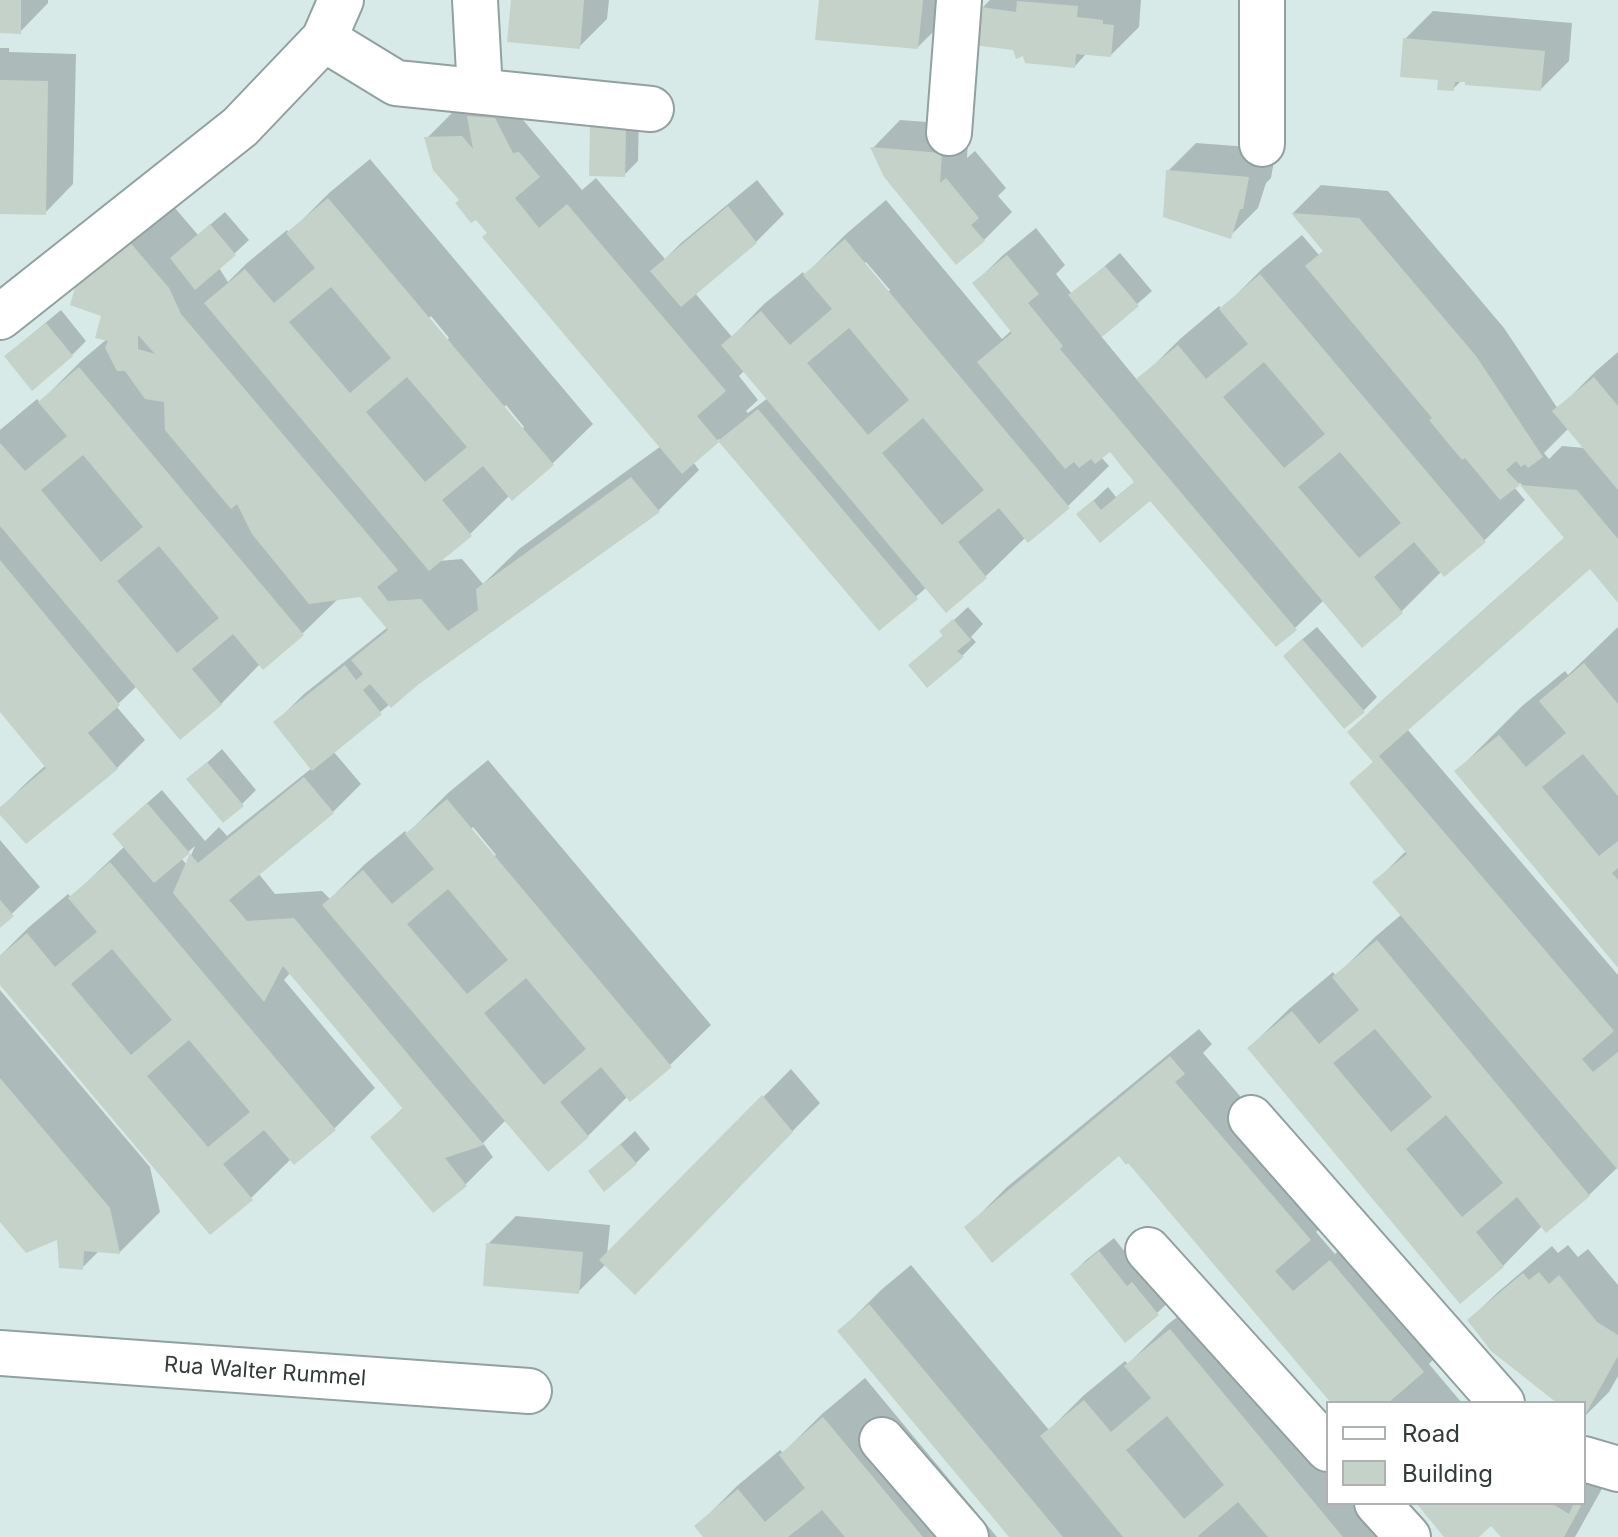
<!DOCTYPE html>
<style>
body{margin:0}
#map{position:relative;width:1618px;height:1537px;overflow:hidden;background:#d8eae8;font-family:Inter,sans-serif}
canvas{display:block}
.legend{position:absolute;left:1326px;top:1401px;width:260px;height:104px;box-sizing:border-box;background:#fff;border:2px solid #aeb1b1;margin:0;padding:10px 14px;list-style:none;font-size:24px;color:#343c3b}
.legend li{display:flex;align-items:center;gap:16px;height:40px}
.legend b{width:40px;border:2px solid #aeb1b1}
</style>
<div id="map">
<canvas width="1618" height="1537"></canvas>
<ul class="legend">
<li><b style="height:10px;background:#fff"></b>Road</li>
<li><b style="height:22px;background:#c4d2c9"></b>Building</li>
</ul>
</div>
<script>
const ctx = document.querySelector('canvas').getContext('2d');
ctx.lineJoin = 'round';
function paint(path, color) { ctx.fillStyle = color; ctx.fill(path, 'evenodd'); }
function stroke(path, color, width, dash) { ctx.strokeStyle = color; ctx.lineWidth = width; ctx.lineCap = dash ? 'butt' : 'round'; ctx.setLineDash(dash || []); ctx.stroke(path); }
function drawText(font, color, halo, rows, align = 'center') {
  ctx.font = font + ' Inter,sans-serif'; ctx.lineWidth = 6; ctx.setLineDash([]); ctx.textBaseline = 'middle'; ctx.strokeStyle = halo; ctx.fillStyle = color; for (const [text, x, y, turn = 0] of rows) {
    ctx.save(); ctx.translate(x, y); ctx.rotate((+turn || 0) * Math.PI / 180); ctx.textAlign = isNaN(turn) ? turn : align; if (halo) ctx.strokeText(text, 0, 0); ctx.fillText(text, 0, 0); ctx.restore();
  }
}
paint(new Path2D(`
 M0,0H48V3L20,32L0,31Z
 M513,0H609L607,19L579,47Z
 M820,0H948L946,19L918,47Z
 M990,0H1141L1139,27L1111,55L1087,53L1075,66L1024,54L1015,48L982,8Z
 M1433,11L1572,23L1569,61L1541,89L1462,80L1453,89L1405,39Z
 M0,48H9V52L76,54L73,184L45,213L0,212Z
 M503,96L582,190L596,178L665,259L681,243L757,180L784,214L756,242L695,293L732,337L764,304L803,272L805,275L846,234L886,200L1002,339L1012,330L974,284L1002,256L1036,228L1065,265L1056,274L1072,294L1120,253L1152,291L1101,336L1138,381L1180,339L1219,306L1222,309L1262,269L1302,235L1319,255L1324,250L1293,213L1321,185L1388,191L1504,328L1558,409L1596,371L1618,352V600L1590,566L1407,729L1618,975V1167L1589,1195L1547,1230L1543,1225L1503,1266L1249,1048L1290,1008L1333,972L1336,976L1375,937L1402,914L1375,882L1406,851L1352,783L1375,760L1350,732L1378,704L1565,537L1520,483L1514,487L1525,500L1484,541L1441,572L1402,611L1362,645L1324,600L1295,628L1151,497L1100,540L1079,514L1108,487L1116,497L1137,480L1111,449L1101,457L1109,466L1068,506L1026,537L986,576L946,610L927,587L879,629L719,439L693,462L699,470L659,510L390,704L333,751L361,784L333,812L258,873L275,894L322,891L330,899L365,864L405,831L407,834L448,793L488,760L711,1025L670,1065L628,1096L588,1136L548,1169L506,1120L483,1143L493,1157L465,1185L373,1137L404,1107L291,972L284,980L375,1088L334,1129L291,1159L251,1198L0,982V956L29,927L68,894L71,897L125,846L128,820L162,790L205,841L219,827L227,836L312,768L276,722L304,694L388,627L361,595L339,598L303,633L263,667L260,664L221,704L137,686L116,706L145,740L117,768L0,812V809L27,782L46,765L0,709V430L37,399L40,402L81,361L107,339L103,315L73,304L163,194L198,235L225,212L249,240L219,268L228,282L247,263L287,230L289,233L329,193L370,159L593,424L552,464L510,495L470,534L439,561L462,559L483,584L519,549L661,446L461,200L427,138L467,98ZM866,262L890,290L887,293L863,264ZM431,316L449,338L446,341L428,319ZM745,370L768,398L748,413L746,411L758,400L739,376ZM506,405L524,427L521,430L503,408ZM1569,428L1585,448L1562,446L1549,459L1544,453ZM473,827L496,855L493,857L470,830ZM195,846L187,865L181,858Z
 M606,113L639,116L638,161L624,175L592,127Z
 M900,120L969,125L967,158L975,151L1006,188L998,196L1012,212L984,240L873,148Z
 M1196,143L1276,149L1271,178L1266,183L1258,208L1230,236L1168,171Z
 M61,310L86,341L72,355L7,356L21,343Z
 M968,607L983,624L971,637L976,642L962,656L924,652L945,634L942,631Z
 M1317,627L1377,697L1363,711L1299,642Z
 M1618,627V965L1457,771L1522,706L1565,671L1568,675Z
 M222,749L256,790L242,804L189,779Z
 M0,840L40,887L0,925Z
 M0,990L150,1167L160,1212L120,1252L100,1250L82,1268L59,1237L0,1219Z
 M1199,1029L1212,1044L1203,1053L1338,1210L1316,1232L1335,1254L1359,1234L1450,1342L1429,1364L1462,1403H1334L1128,1160L1119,1153L967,1227L1007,1187Z
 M791,1069L820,1103L663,1264H606L578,1292L488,1244L516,1216L610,1225L607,1255Z
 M635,1131L650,1149L636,1163L591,1171Z
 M1114,1238L1142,1274L1171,1300L1157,1313L1072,1274L1086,1260Z
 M1568,1245L1578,1257L1588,1249L1618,1285V1376L1609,1392L1584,1417V1403H1560L1469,1320L1498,1292L1552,1246L1558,1253Z
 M911,1265L1049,1430L1083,1396L1125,1361L1128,1364L1167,1325L1212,1290L1328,1430V1503H1389L1417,1537H1012L840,1331L881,1290Z
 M865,1378L997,1537H706L697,1526L737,1486L780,1450L783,1453L822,1414Z
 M1584,1478H1608L1575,1537H1505L1492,1523L1475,1537H1447L1418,1503H1584Z`), '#0003');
paint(new Path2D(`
 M0,0H21V34L0,33Z
 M511,0H584L580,49L507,42Z
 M819,0H923L918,49L815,40Z
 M1017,1L1078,6L1077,17L1103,20V24L1114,25L1111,57L1076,54L1075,68L1025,63L1023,56L1016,59L1013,50L973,45L981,7L1016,12Z
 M1403,38L1545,51L1541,91L1465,85V82H1455L1454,91L1437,90L1438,80L1400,77Z
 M0,80L48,81L46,215L0,214Z
 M467,116L495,118L513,153L519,152L540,177L515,198L539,228L567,204L726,391L697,416L718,441L758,409L918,599L879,631L719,442L682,474L482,237L487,233L476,220L471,223L455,203L459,200L433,170L424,137L462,136L473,149Z
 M590,126L626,129L625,177L589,176Z
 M870,147L942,153L940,183L946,178L979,218L971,225L985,241L956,265L884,177Z
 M1166,170L1249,177L1243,209H1240L1231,239L1163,217Z
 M328,198L554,465L512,501L483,466L442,500L472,536L429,571L204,303L245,269L274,303L315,268L286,233ZM331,287L391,358L350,393L289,322ZM407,377L467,447L425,482L366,412Z
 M728,206L757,243L681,307L650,271Z
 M1291,213L1359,218L1476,356L1543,457L1528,468L1525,464L1521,467L1516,461L1506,470L1520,485L1500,500L1465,458L1462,460L1429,420L1432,418L1305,266L1323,251Z
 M210,224L236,255L195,290L170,258Z
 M122,233L169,288L181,314L398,570L377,587L388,601L421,599L448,631L478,610L476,589L631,477L660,512L419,684L391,708L370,684L363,690L382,714L312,771L273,722L345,665L356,680L363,674L351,660L388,630L360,597L309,604L252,534L237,504L231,509L165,430L164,402L145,399L125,371H117L105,348L108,341L95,338L101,316L70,305L81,267ZM138,335L155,354L138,349Z
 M845,239L1070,508L1028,543L999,508L958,542L987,578L946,613L721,345L761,311L790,345L832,309L803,275ZM849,328L909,400L868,435L807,363ZM923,418L984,490L942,525L882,453Z
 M1007,255L1039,294L1028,303L1063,346L1060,349L1297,630L1276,647L1150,501L1100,543L1076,514L1093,500L1101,510L1134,482L1110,452L1095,464L1091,459L1079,468L1074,462L1065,469L977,362L1012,333L972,283Z
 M1105,266L1139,306L1102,337L1068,295Z
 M1260,274L1486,542L1444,577L1414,542L1374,577L1403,613L1362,648L1136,379L1178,345L1206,379L1248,344L1219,309ZM1264,362L1325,434L1284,468L1223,397ZM1340,452L1401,523L1359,558L1298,487Z
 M46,323L73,356L32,391L4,356Z
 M79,367L304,635L263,670L233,634L192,669L222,705L180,740L0,526V443L25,471L67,436L38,402ZM83,455L143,527L101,562L41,490ZM159,546L219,618L177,653L117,581Z
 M1594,377L1618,406V490L1552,411Z
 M1520,485L1577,490L1618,539V603L1590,569L1379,756L1614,1031L1582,1059L1593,1072L1618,1052V1170L1372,882L1407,854L1349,783L1373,762L1347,732L1564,538Z
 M0,560L120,705L88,733L118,769L26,844L0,815V807L46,768L0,712Z
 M953,619L971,640L957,651L964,657L927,688L908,665L943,636L939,631Z
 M1302,639L1365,712L1344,729L1283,656Z
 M1584,663L1618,704V796L1583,754L1542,787L1599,856L1618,841V868L1612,873L1618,880V968L1454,771L1499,735L1526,767L1566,733L1539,701Z
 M207,762L244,806L223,823L186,779Z
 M304,777L334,813L229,900L247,921L294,918L484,1145L445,1158L467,1186L433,1213L370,1137L403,1109L283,966L264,1002L173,893L190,853L154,883L112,834L147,803L198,863Z
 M447,799L672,1067L630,1102L601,1067L560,1102L589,1137L548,1172L322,905L363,870L392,904L434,869L405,834ZM448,889L508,960L467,994L407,924ZM526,978L586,1049L544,1085L484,1013Z
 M110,862L336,1130L294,1165L264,1130L223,1164L253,1200L210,1235L0,985V956L27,933L55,967L97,932L68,898ZM112,949L172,1020L131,1055L71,984ZM189,1040L250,1112L208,1147L147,1076Z
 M0,900L14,916L0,928Z
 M1377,940L1590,1196L1546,1233L1517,1197L1476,1232L1504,1267L1460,1304L1247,1048L1292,1011L1319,1044L1359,1010L1332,977ZM1375,1029L1432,1097L1391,1132L1333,1063ZM1446,1115L1503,1183L1462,1217L1406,1149Z
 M1170,1056L1185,1074L1175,1082L1311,1240L1275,1271L1293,1291L1330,1260L1424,1372L1388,1403H1331L1128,1163L1126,1165L1119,1156L992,1263L964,1227Z
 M0,1078L110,1208L120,1254L84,1251L83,1270L59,1268L57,1240L26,1253L0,1222Z
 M762,1095L793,1132L635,1295L599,1260Z
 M620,1144L637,1164L604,1192L588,1171Z
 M486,1243L583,1252L579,1294L483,1286Z
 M1099,1251L1127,1286L1132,1282L1159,1315L1125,1343L1070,1274Z
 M1539,1272L1549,1284L1559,1275L1597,1322L1618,1335V1356L1584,1417V1403H1557L1491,1351L1467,1320L1523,1273L1529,1280Z
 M869,1304L1063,1537H1009L837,1331Z
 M1170,1329L1343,1537H1268L1238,1502L1198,1536L1199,1537H1123L1040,1436L1084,1400L1111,1432L1151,1398L1124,1366ZM1167,1416L1224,1485L1184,1519L1126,1450Z
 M823,1417L923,1537H845L822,1510L788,1537H703L694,1526L738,1489L765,1522L805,1488L779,1455Z
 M1416,1503H1551L1569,1514L1573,1505L1570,1503H1576L1581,1506L1564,1537H1501L1491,1526L1479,1537H1444Z`), '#c4d2c9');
const minor = new Path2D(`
 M475,0L480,91
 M324,39L396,83L651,109
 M949,133L959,0
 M1262,144V0
 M0,317L240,127L324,39L341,0
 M1251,1118L1502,1403
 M1148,1250L1328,1449
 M0,1353L529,1391
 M882,1440L966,1537
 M1584,1459L1618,1469
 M1377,1503L1408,1537`);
stroke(minor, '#90a19f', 48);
stroke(minor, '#fff', 44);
drawText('22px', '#343c3b', '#fff', [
 ["Rua Walter Rummel",265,1372,4]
]);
</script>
